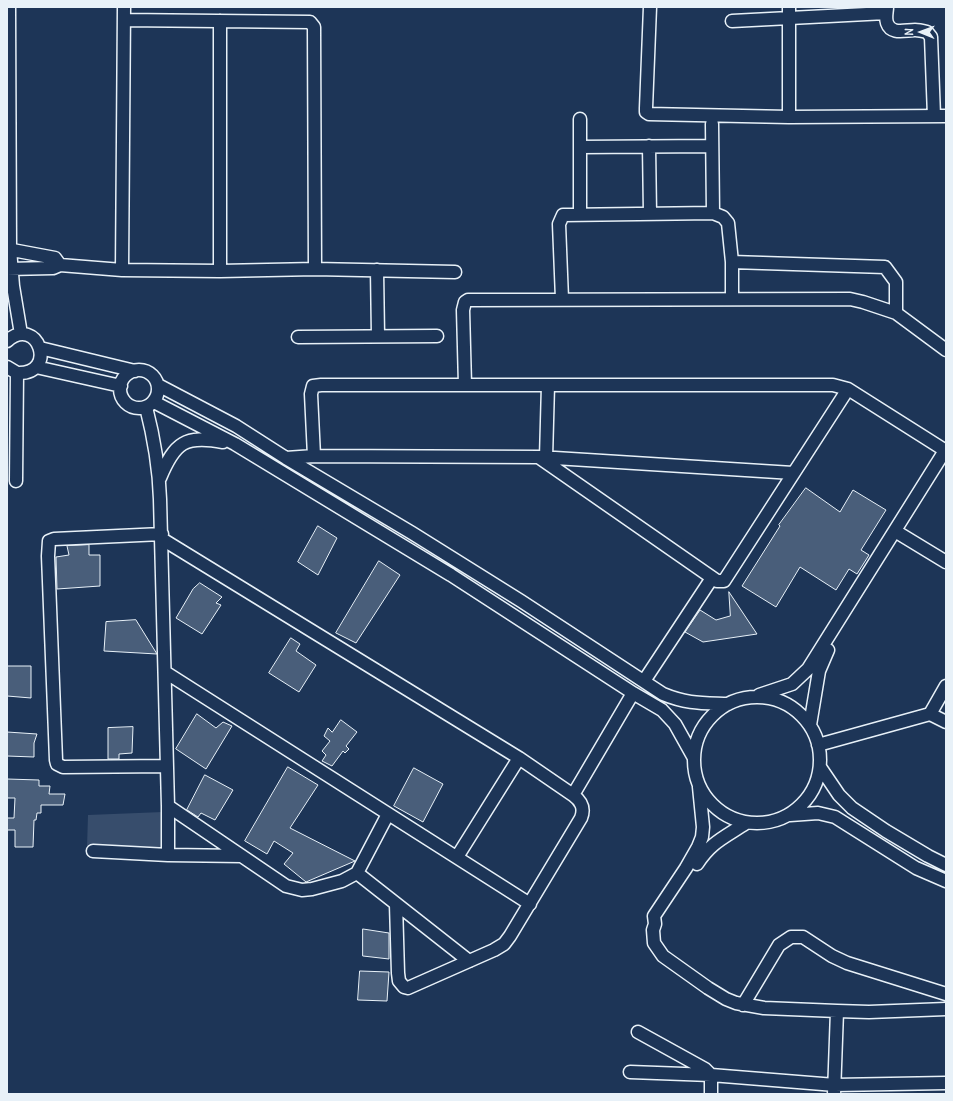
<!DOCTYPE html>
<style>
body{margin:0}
#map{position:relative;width:953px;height:1101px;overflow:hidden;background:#1d3557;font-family:Delius,sans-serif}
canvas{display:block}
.frame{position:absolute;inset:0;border:8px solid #e8f1f8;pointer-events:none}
.north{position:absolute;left:901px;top:12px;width:40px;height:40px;-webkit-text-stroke:3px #1d3557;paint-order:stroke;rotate:271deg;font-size:11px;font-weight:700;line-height:16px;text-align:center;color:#e8f1f8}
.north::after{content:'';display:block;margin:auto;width:14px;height:18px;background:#e8f1f8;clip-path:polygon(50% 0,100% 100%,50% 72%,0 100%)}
</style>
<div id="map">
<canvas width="953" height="1101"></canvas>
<div class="frame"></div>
<div class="north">N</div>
</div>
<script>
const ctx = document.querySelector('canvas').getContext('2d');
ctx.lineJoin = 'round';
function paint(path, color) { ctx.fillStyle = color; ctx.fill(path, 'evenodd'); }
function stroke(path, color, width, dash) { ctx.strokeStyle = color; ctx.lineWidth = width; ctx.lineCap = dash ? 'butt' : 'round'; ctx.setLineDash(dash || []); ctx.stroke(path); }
paint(new Path2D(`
 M163,812V845L159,852L87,847L88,815Z`), '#374d6c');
const building = new Path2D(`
 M806,488L840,512L853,490L886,510L861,550L869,555L857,574L849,569L836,590L800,567L776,607L742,586L780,526L779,525Z
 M318,526L337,538L318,575L298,562Z
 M89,545V555H100V586L57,589L56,557L69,555L67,546Z
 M379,561L400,575L356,643L336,633Z
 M200,583L222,597L216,603L221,605L202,634L176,618L193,589Z
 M729,592L757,634L703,642L685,632L700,610L716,620L730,616Z
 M136,620L157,654L104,651L106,622Z
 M291,638L300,644L296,651L316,665L299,692L269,673Z
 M7,666H31V698L7,696Z
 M197,714L216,728L223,722L232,726L206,769L176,749Z
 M341,720L357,732L346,746L349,749L345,753L343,751L332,766L322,761L326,755L322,751L330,741L324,736L328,728L332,732Z
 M133,727L132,753L119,754V759H108V728Z
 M7,732L37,734L34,743V757L7,756Z
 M288,767L318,785L290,828L355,861L306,882L284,864L293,853L274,841L267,854L245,841Z
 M414,768L443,784L423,822L394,806Z
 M205,775L233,790L215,820L201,813L198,817L187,810Z
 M7,779L39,780V786H50L49,794H65L63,805H41V813H37L36,820H34L33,847H15V830H7V818H14L15,798H8Z
 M363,929L389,933V959L363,956Z
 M360,971L389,972L387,1001L358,1000Z`);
paint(building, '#495e7a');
stroke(building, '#e8f1f8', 1);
const minor = new Path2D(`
 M9,7L10,249L13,286L21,334
 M650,7L646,108V112L649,114L789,117L946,116
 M887,7C887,12 885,17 887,23C891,35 905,30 915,30C919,30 923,31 927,32L931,37L934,116
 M124,20L310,22L314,27L315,269
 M732,21L886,13
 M789,117V7
 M580,119V214
 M712,124L713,213
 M649,146L650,214
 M580,147L712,146
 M7,249L55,258L60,265
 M732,262L885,267L896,282V313
 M7,269L53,268L60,265L122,270L220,271L315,269L455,272
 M122,270L124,7
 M377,270L378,336
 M220,271V21
 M562,299L559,224L563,215L713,213L723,217L728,223L732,262V299
 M298,337L437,336
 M7,341C38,314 59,375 17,373L7,367
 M40,348L135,371
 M36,367L121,386
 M120 389a19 19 0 1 1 38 0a19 19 0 1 1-38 0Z
 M158,385L236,426L286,458L412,533L521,601L663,694C687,704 702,703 728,704
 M465,385L463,310L465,302L468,300L850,299L863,302L896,313L946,350
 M154,402L235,444L451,575L633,693L662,710L675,724L694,758
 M146,407C154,438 159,468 160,499L168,806V855
 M314,456L311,394L313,386L321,385H833L848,389L946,451
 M286,458L314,456L539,457L793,473
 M540,458L717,581H724L848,389
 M546,458L548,385
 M160,478C175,442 185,435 223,442
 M16,481L17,373
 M895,531L946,562
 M162,534L54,539L49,541L48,556L56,760L57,764L63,767L167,766
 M162,539L519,758L573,795C581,801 585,808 581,818L510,936L504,944L494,950L408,988L404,987L399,981L398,973L396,904
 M165,672L530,904
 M644,681L712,578
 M759,695L792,684L808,669L946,449
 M694 760a63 63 0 1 1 126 0a63 63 0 1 1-126 0Z
 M930,714L946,686
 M810,725L819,671L828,650
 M818,745L930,714L946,722
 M820,767L839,795L852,808L886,831L928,856L946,865
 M699,787L703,827L702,837L698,847L686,868L654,916L655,924L653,930L654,943L663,956L708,988L726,999L736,1003L764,1008L837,1011L869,1012L946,1009
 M573,795L633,693
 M168,806L286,886L302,890L312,889L342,881L357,873L388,814
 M790,815L818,813L835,817L916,868L946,881
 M93,851L168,855L242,856
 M457,857L519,758
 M697,864C711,842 725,837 746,823
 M357,873L469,961
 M743,1005L779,945L791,937H803L832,956L847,963L946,994
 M638,1032L705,1069L711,1075L835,1085L946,1083
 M630,1072L711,1075V1094
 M834,1094L837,1011`);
stroke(minor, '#e8f1f8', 15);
stroke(minor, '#1d3557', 12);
</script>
